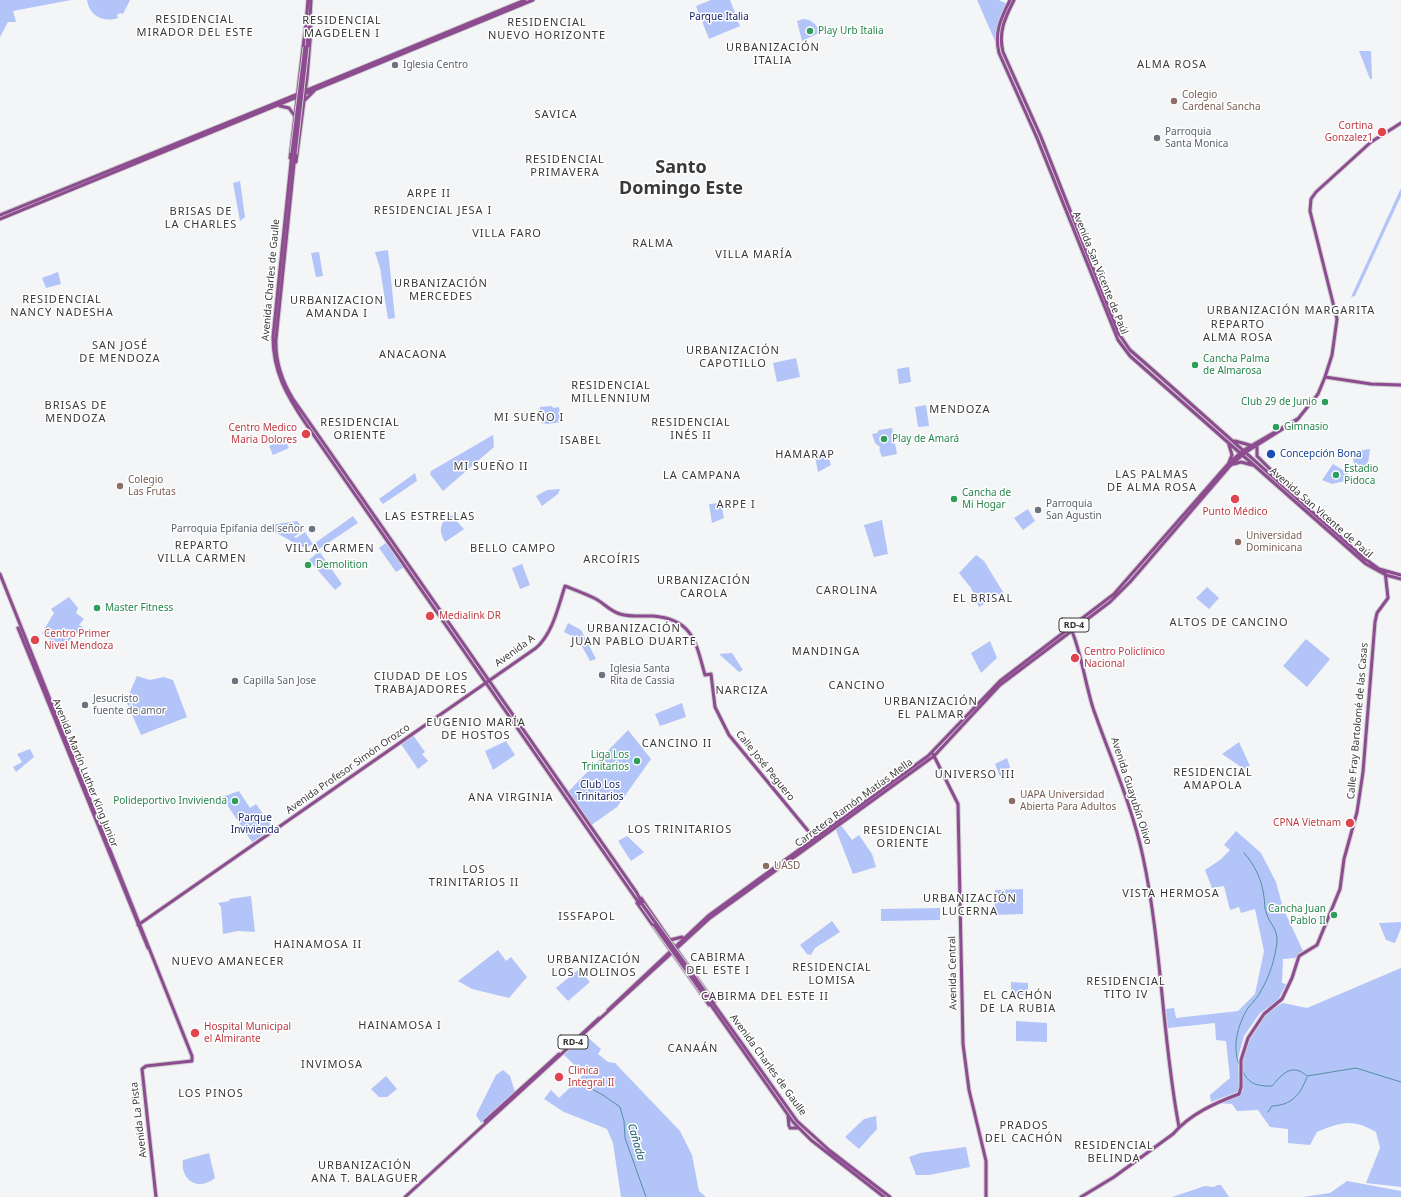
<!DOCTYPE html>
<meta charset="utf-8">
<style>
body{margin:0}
canvas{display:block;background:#f4f5f7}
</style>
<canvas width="1401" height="1197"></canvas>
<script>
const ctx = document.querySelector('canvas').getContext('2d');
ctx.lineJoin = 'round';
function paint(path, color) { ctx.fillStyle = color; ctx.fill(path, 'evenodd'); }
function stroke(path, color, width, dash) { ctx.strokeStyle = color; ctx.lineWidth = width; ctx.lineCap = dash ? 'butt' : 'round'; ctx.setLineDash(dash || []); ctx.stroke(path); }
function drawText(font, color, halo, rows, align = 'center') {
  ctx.font = font + ' "Noto Sans",sans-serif'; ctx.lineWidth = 3; ctx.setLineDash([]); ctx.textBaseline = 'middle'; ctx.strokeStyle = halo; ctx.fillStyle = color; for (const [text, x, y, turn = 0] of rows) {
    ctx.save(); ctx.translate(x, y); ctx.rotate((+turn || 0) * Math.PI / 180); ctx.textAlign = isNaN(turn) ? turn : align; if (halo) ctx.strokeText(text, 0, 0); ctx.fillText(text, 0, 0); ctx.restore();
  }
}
paint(new Path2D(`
 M0,0H71L13,11L16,22H8L0,37Z
 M87,0H130L123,14L120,13L117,15L118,18C104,23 89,16 87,0Z
 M711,0H730L740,26L709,39L696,6Z
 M977,0H999L1007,4L999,19L995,41Z
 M803,19C812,19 816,25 821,32L802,41L797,21Z
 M1359,51H1371L1372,79H1370Z
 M240,181L245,217L240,221L233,183Z
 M1401,188V196L1355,296L1351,297Z
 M388,250L395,318L388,319L380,268L375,252Z
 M319,252L323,276L316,277L311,253Z
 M58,272L61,284L46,288L42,278Z
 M796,358L800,377L777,382L773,363Z
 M909,367L911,382L899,384L897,369Z
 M926,405L929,426L918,427L915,407Z
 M552,406L553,408L559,407L561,422L548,424L541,423L540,407Z
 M892,428L897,454L882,457L879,449L881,448L875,443L872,434L877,433L879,430Z
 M493,435L494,447L443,491L430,474L431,471Z
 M284,439L289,448L273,455L269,446Z
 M1370,449L1368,463L1363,467L1355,469L1352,452Z
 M826,451L831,465L818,472L815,456Z
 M1333,464L1348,473L1345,481L1332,484L1322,480Z
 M415,473L417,481L383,504L379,499Z
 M560,489L558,494L542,506L536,496L547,490Z
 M721,503L724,518L712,523L709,504Z
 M1028,509L1035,521L1023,530L1014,518Z
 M450,514L464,529L445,542C438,530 440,523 450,514Z
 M353,516L358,523L319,549L315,543Z
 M882,520L888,554L874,557L864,525Z
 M297,521L304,530L294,537L296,538L305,532L313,544C310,546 308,547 304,547C301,547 270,529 263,526Z
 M387,542L404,567L396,572L379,548Z
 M319,551L342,584L335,590L309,560Z
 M976,555L984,561L1003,592L979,607L971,588L959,573Z
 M522,564L530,585L520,589L512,568Z
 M1207,587L1219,598L1209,609L1196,598Z
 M69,597L78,608L76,613L84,619L79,625L83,627C74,637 66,648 52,641C48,638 44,637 42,633L54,613L51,609Z
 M568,623L581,630L596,659L590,661L578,639L564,632Z
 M1306,639L1330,659L1307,687L1283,666Z
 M990,641L997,658L981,673L971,653Z
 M732,653L743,670L739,672L719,654Z
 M137,676L150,680L164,677L173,680L187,717L141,735L126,701Z
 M682,703L686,717L660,726L655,714Z
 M628,730L651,759L617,807L590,826L567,793Z
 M413,735L425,752L422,754L428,761L418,769L401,744Z
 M506,741L515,755L493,770L485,751Z
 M1239,742L1250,766L1244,769L1222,754Z
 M30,749L34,757L16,772L13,767L22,762L17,754Z
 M1007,758L1010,767L1002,781L995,764Z
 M239,791L250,808L256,804L273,828L252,842L222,797Z
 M841,825L852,840L859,835L872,854L876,867L853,874L836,830Z
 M1236,831L1261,853L1276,882L1283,908L1303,951L1295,958L1283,959L1282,983L1286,984L1278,1000L1260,1013L1244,1036L1238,1058L1239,1089L1237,1092L1211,1102L1210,1095L1230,1078L1226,1041L1216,1040L1215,1023L1168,1028L1166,1009L1174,1008L1176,1018L1238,1011L1255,994L1264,951L1255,909L1241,913L1239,907L1230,910L1224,886L1212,888L1205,870L1220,860L1230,850L1224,845Z
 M627,836L644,852L631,861L618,841Z
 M1023,889V914L995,915V890Z
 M251,896L255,932L238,931L223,934L221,907L218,903L229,901L230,899Z
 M940,908V920L881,921V909Z
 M832,921L840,932L815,948L811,955L807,954L800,945Z
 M1401,922V928L1395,943L1386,940L1379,923Z
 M498,950L506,961L511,957L527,977L509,998L472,989L458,981Z
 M1401,968V1187L1366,1183L1380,1148L1376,1132C1352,1118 1341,1122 1317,1132L1310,1145L1288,1143V1129L1270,1127L1258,1110L1237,1111L1232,1104L1217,1103L1239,1096L1242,1093C1244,1083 1239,1072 1241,1062C1244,1037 1261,1014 1283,1003L1307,1008Z
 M579,969L590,982L568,1001L556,988Z
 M1011,982L1028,983V995H1011Z
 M1016,1021L1047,1023V1042L1016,1041Z
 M585,1035L601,1049L598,1054L608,1062L615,1063L680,1131L692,1155L699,1191L706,1197H621L613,1143L607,1129L564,1112L544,1099L551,1090L559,1098L584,1074L564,1055Z
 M503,1070L510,1076L515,1092L481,1123L476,1115L496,1075Z
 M386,1076L397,1089L387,1097H379L371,1089Z
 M876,1116L877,1129L859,1149L845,1137L864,1119Z
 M966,1147L970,1167L929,1175H916L909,1157L920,1153Z
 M209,1153L215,1178C198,1192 180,1180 183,1160Z
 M1347,1181L1401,1191V1197H1303L1330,1193Z
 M1218,1185H1221L1229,1197H1172L1205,1186L1214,1187Z`), '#b2c4f8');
stroke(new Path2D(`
 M1240,1066C1231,1048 1238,1024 1248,1008C1253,1002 1259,996 1262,989C1270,975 1275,958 1277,942C1278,928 1269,924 1266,912C1264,907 1265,901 1264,897C1262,880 1255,865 1244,853
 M1242,1070C1249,1085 1257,1086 1272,1086C1283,1073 1292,1063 1307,1076L1356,1068L1401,1082
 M584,1085L603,1095L620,1107L624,1121L625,1138L646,1197
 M1268,1112L1272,1106C1292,1105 1300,1095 1307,1077`), '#54909e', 1);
const major = new Path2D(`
 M1010,0C1001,18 994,32 999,53L1037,138L1118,340L1130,356L1366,564L1386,575L1401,579
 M1014,0C1005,18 998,32 1003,52L1041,137L1119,334L1130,350L1145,363L1364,558L1379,569L1401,575
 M310,19L311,0
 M306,23L308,0
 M307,47L309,25
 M305,100L314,91
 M280,106L289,108L294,115
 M292,153L273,337C273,372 287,396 306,424L641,906
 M295,154L276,339C275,361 282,381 293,399L637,893L642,904
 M290,158L306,22
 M296,162L307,78L311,29L310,18
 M0,215L276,103L525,0
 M0,219L533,0
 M1325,377L1371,384L1401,385
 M1235,441L1253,446
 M1257,447V456L1271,470L1272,475
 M1229,462L1232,455L1229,445
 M1234,464L1241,462L1252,465
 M0,574L192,1056V1061L146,1066L142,1069L156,1197
 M18,628L148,948
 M1071,629C1081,651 1085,683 1093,708C1110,757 1132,805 1143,857C1162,946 1162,1038 1179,1127
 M933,754L958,804L963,1044L969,1090L986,1161V1197
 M641,898L670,940L682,937
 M637,903L709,1005
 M138,925L536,648C553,633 558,607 565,586C575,590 586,594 596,599C605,604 610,611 620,614C630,617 642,616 653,616C693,619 696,643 705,675L711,674L715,707L729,735L814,838
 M672,943L714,1002
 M711,1000L797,1121L829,1150L890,1197
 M708,1001L793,1122L811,1140L884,1197
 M608,1010L708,916L928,756L1000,681L1114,594L1229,463L1244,450L1299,418
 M571,1044L599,1018
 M788,1116L789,1126
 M485,1121L559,1054
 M790,1128H798
 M405,1197L710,918L934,756L1000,685L1110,602L1130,582L1229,467L1246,452L1297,420L1318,394L1325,377L1332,355L1337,319L1310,211L1311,199L1316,192L1371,142L1401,123
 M1081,1197L1114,1177L1173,1134C1190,1114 1215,1103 1239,1094L1241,1087V1060L1248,1038L1264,1014L1282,999L1292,978L1299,956L1317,945L1340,889L1344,859L1357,812L1363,772L1375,622L1377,613L1388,598L1385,571`);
stroke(major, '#cfcfd1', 5);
stroke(major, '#8c4c8f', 3);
const majorBridge = new Path2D(`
 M292,153L305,47
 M295,154L307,47
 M642,904L711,1000
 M654,925L708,1001`);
stroke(majorBridge, '#cfcfd1', 5, []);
stroke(majorBridge, '#8c4c8f', 3);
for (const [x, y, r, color] of [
 [810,31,4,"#2e9e5b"],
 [395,65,4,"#6b7280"],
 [1174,101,4,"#8d6e63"],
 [1382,132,5,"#e0444e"],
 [1157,138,4,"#6b7280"],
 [1195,365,4,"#2e9e5b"],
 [1325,402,4,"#2e9e5b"],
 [1276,427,4,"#2e9e5b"],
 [306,434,5,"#e0444e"],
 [884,439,4,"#2e9e5b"],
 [1271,454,5,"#1a4fb4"],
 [1336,475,4,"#2e9e5b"],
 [120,486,4,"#8d6e63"],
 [954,499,4,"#2e9e5b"],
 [1235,499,5,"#e0444e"],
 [1038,510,4,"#6b7280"],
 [312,529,4,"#6b7280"],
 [1238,542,4,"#8d6e63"],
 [308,565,4,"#2e9e5b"],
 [97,608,4,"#2e9e5b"],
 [430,616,5,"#e0444e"],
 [35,640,5,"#e0444e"],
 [1075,658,5,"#e0444e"],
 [602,675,4,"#6b7280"],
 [235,681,4,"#6b7280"],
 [85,705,4,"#6b7280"],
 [637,761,4,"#2e9e5b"],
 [235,801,4,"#2e9e5b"],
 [1012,801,4,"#8d6e63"],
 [1350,823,5,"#e0444e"],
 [766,866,4,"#8d6e63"],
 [1334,915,4,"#2e9e5b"],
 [195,1033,5,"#e0444e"],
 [559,1077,5,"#e0444e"]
]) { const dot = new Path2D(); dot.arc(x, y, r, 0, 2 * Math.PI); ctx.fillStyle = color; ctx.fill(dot); stroke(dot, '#fff', 1.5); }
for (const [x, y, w] of [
 [1074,625,30],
 [573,1042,30]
]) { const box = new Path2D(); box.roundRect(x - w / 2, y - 7, w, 14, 3); ctx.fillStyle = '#fff'; ctx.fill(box); stroke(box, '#393939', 1); }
drawText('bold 9px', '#393939', null, [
 ["RD-4",1074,625],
 ["RD-4",573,1042]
]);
drawText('10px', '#172165', '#fff', [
 ["Parque Italia",719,17],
 ["Club Los",600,785],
 ["Trinitarios",600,797],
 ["Parque",255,818],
 ["Invivienda",255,830]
]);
drawText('10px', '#27864d', '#fff', [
 ["Play Urb Italia",818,31],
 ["Cancha Palma",1203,359],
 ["de Almarosa",1203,371],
 ["Club 29 de Junio",1317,402,"right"],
 ["Gimnasio",1284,427],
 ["Play de Amará",892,439],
 ["Estadio",1344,469],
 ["Pidoca",1344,481],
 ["Cancha de",962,493],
 ["Mi Hogar",962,505],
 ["Demolition",316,565],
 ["Master Fitness",105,608],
 ["Liga Los",629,755,"right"],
 ["Trinitarios",629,767,"right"],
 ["Polideportivo Invivienda",227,801,"right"],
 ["Cancha Juan",1326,909,"right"],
 ["Pablo II",1326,921,"right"]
], 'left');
drawText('10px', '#5b616d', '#fff', [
 ["Iglesia Centro",403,65],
 ["Parroquia",1165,132],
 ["Santa Monica",1165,144],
 ["Parroquia",1046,504],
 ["San Agustin",1046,516],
 ["Parroquia Epifania del señor",304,529,"right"],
 ["Iglesia Santa",610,669],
 ["Rita de Cassia",610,681],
 ["Capilla San Jose",243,681],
 ["Jesucristo",93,699],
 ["fuente de amor",93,711]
], 'left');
drawText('10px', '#785e54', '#fff', [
 ["Colegio",1182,95],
 ["Cardenal Sancha",1182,107],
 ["Colegio",128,480],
 ["Las Frutas",128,492],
 ["Universidad",1246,536],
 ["Dominicana",1246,548],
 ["UAPA Universidad",1020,795],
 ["Abierta Para Adultos",1020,807],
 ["UASD",774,866]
], 'left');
drawText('10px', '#be3a42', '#fff', [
 ["Cortina",1373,126,"right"],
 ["Gonzalez1",1373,138,"right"],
 ["Centro Medico",297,428,"right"],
 ["Maria Dolores",297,440,"right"],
 ["Punto Médico",1235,512,"center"],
 ["Medialink DR",439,616],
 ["Centro Primer",44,634],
 ["Nivel Mendoza",44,646],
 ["Centro Policlínico",1084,652],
 ["Nacional",1084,664],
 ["CPNA Vietnam",1341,823,"right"],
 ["Hospital Municipal",204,1027],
 ["el Almirante",204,1039],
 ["Clinica",568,1071],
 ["Integral II",568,1083]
], 'left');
drawText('10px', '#393939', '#fff', [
 ["Avenida San Vicente de Paúl",1100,273,68],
 ["Avenida Charles de Gaulle",271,280,-85],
 ["Avenida San Vicente de Paúl",1321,513,41],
 ["Avenida A",515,651,-36],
 ["Calle Fray Bartolomé de las Casas",1358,721,-85],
 ["Calle José Peguero",765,766,51],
 ["Avenida Profesor Simón Orozco",348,769,-35],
 ["Avenida Martín Luther King Junior",85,773,68],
 ["Avenida Guayubín Olivo",1131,791,72],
 ["Carretera Ramón Matías Mella",854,803,-36],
 ["Avenida Central",953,973,-91],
 ["Avenida Charles de Gaulle",768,1065,54],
 ["Avenida La Pista",139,1120,-97]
]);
drawText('10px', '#164399', '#fff', [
 ["Concepción Bona",1280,454]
], 'left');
ctx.letterSpacing = '1px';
drawText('11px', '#393939', '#fff', [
 ["RESIDENCIAL",195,20],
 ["MIRADOR DEL ESTE",195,33],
 ["RESIDENCIAL",342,21],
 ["MAGDELEN I",342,34],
 ["RESIDENCIAL",547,23],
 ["NUEVO HORIZONTE",547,36],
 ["URBANIZACIÓN",773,48],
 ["ITALIA",773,61],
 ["ALMA ROSA",1172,65],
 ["SAVICA",556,115],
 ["RESIDENCIAL",565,160],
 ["PRIMAVERA",565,173],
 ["ARPE II",429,194],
 ["RESIDENCIAL JESA I",433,211],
 ["BRISAS DE",201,212],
 ["LA CHARLES",201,225],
 ["VILLA FARO",507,234],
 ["RALMA",653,244],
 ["VILLA MARÍA",754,255],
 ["URBANIZACIÓN",441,284],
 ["MERCEDES",441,297],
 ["RESIDENCIAL",62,300],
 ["NANCY NADESHA",62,313],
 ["URBANIZACION",337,301],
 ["AMANDA I",337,314],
 ["URBANIZACIÓN MARGARITA",1291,311],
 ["REPARTO",1238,325],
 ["ALMA ROSA",1238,338],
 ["SAN JOSÉ",120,346],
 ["DE MENDOZA",120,359],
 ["URBANIZACIÓN",733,351],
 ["CAPOTILLO",733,364],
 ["ANACAONA",413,355],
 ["RESIDENCIAL",611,386],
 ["MILLENNIUM",611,399],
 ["BRISAS DE",76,406],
 ["MENDOZA",76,419],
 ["MENDOZA",960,410],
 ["MI SUEÑO I",529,418],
 ["RESIDENCIAL",360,423],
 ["ORIENTE",360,436],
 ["RESIDENCIAL",691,423],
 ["INÉS II",691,436],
 ["ISABEL",581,441],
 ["HAMARAP",805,455],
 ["MI SUEÑO II",491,467],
 ["LAS PALMAS",1152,475],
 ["DE ALMA ROSA",1152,488],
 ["LA CAMPANA",702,476],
 ["ARPE I",736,505],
 ["LAS ESTRELLAS",430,517],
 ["REPARTO",202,546],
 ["VILLA CARMEN",202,559],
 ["VILLA CARMEN",330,549],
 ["BELLO CAMPO",513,549],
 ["ARCOÍRIS",612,560],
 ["URBANIZACIÓN",704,581],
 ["CAROLA",704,594],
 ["CAROLINA",847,591],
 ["EL BRISAL",983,599],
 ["ALTOS DE CANCINO",1229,623],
 ["URBANIZACIÓN",634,629],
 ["JUAN PABLO DUARTE",634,642],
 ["MANDINGA",826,652],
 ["CIUDAD DE LOS",421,677],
 ["TRABAJADORES",421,690],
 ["CANCINO",857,686],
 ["NARCIZA",742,691],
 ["URBANIZACIÓN",931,702],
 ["EL PALMAR",931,715],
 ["EUGENIO MARÍA",476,723],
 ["DE HOSTOS",476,736],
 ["CANCINO II",677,744],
 ["RESIDENCIAL",1213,773],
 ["AMAPOLA",1213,786],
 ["UNIVERSO III",975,775],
 ["ANA VIRGINIA",511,798],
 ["LOS TRINITARIOS",680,830],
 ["RESIDENCIAL",903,831],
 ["ORIENTE",903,844],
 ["LOS",474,870],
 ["TRINITARIOS II",474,883],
 ["VISTA HERMOSA",1171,894],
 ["URBANIZACIÓN",970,899],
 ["LUCERNA",970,912],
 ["ISSFAPOL",587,917],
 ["HAINAMOSA II",318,945],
 ["CABIRMA",718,958],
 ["DEL ESTE I",718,971],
 ["URBANIZACIÓN",594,960],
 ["LOS MOLINOS",594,973],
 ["NUEVO AMANECER",228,962],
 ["RESIDENCIAL",832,968],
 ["LOMISA",832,981],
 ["RESIDENCIAL",1126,982],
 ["TITO IV",1126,995],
 ["EL CACHÓN",1018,996],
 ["DE LA RUBIA",1018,1009],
 ["CABIRMA DEL ESTE II",765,997],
 ["HAINAMOSA I",400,1026],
 ["CANAÁN",693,1049],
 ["INVIMOSA",332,1065],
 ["LOS PINOS",211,1094],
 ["PRADOS",1024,1126],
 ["DEL CACHÓN",1024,1139],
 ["RESIDENCIAL",1114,1146],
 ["BELINDA",1114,1159],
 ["URBANIZACIÓN",365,1166],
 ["ANA T. BALAGUER",365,1179]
]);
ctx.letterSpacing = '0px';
drawText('italic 11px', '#145c6b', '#fff', [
 ["Cañada",636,1142,74]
]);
drawText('bold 18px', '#393939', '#fff', [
 ["Santo",681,168],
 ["Domingo Este",681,189]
]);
</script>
